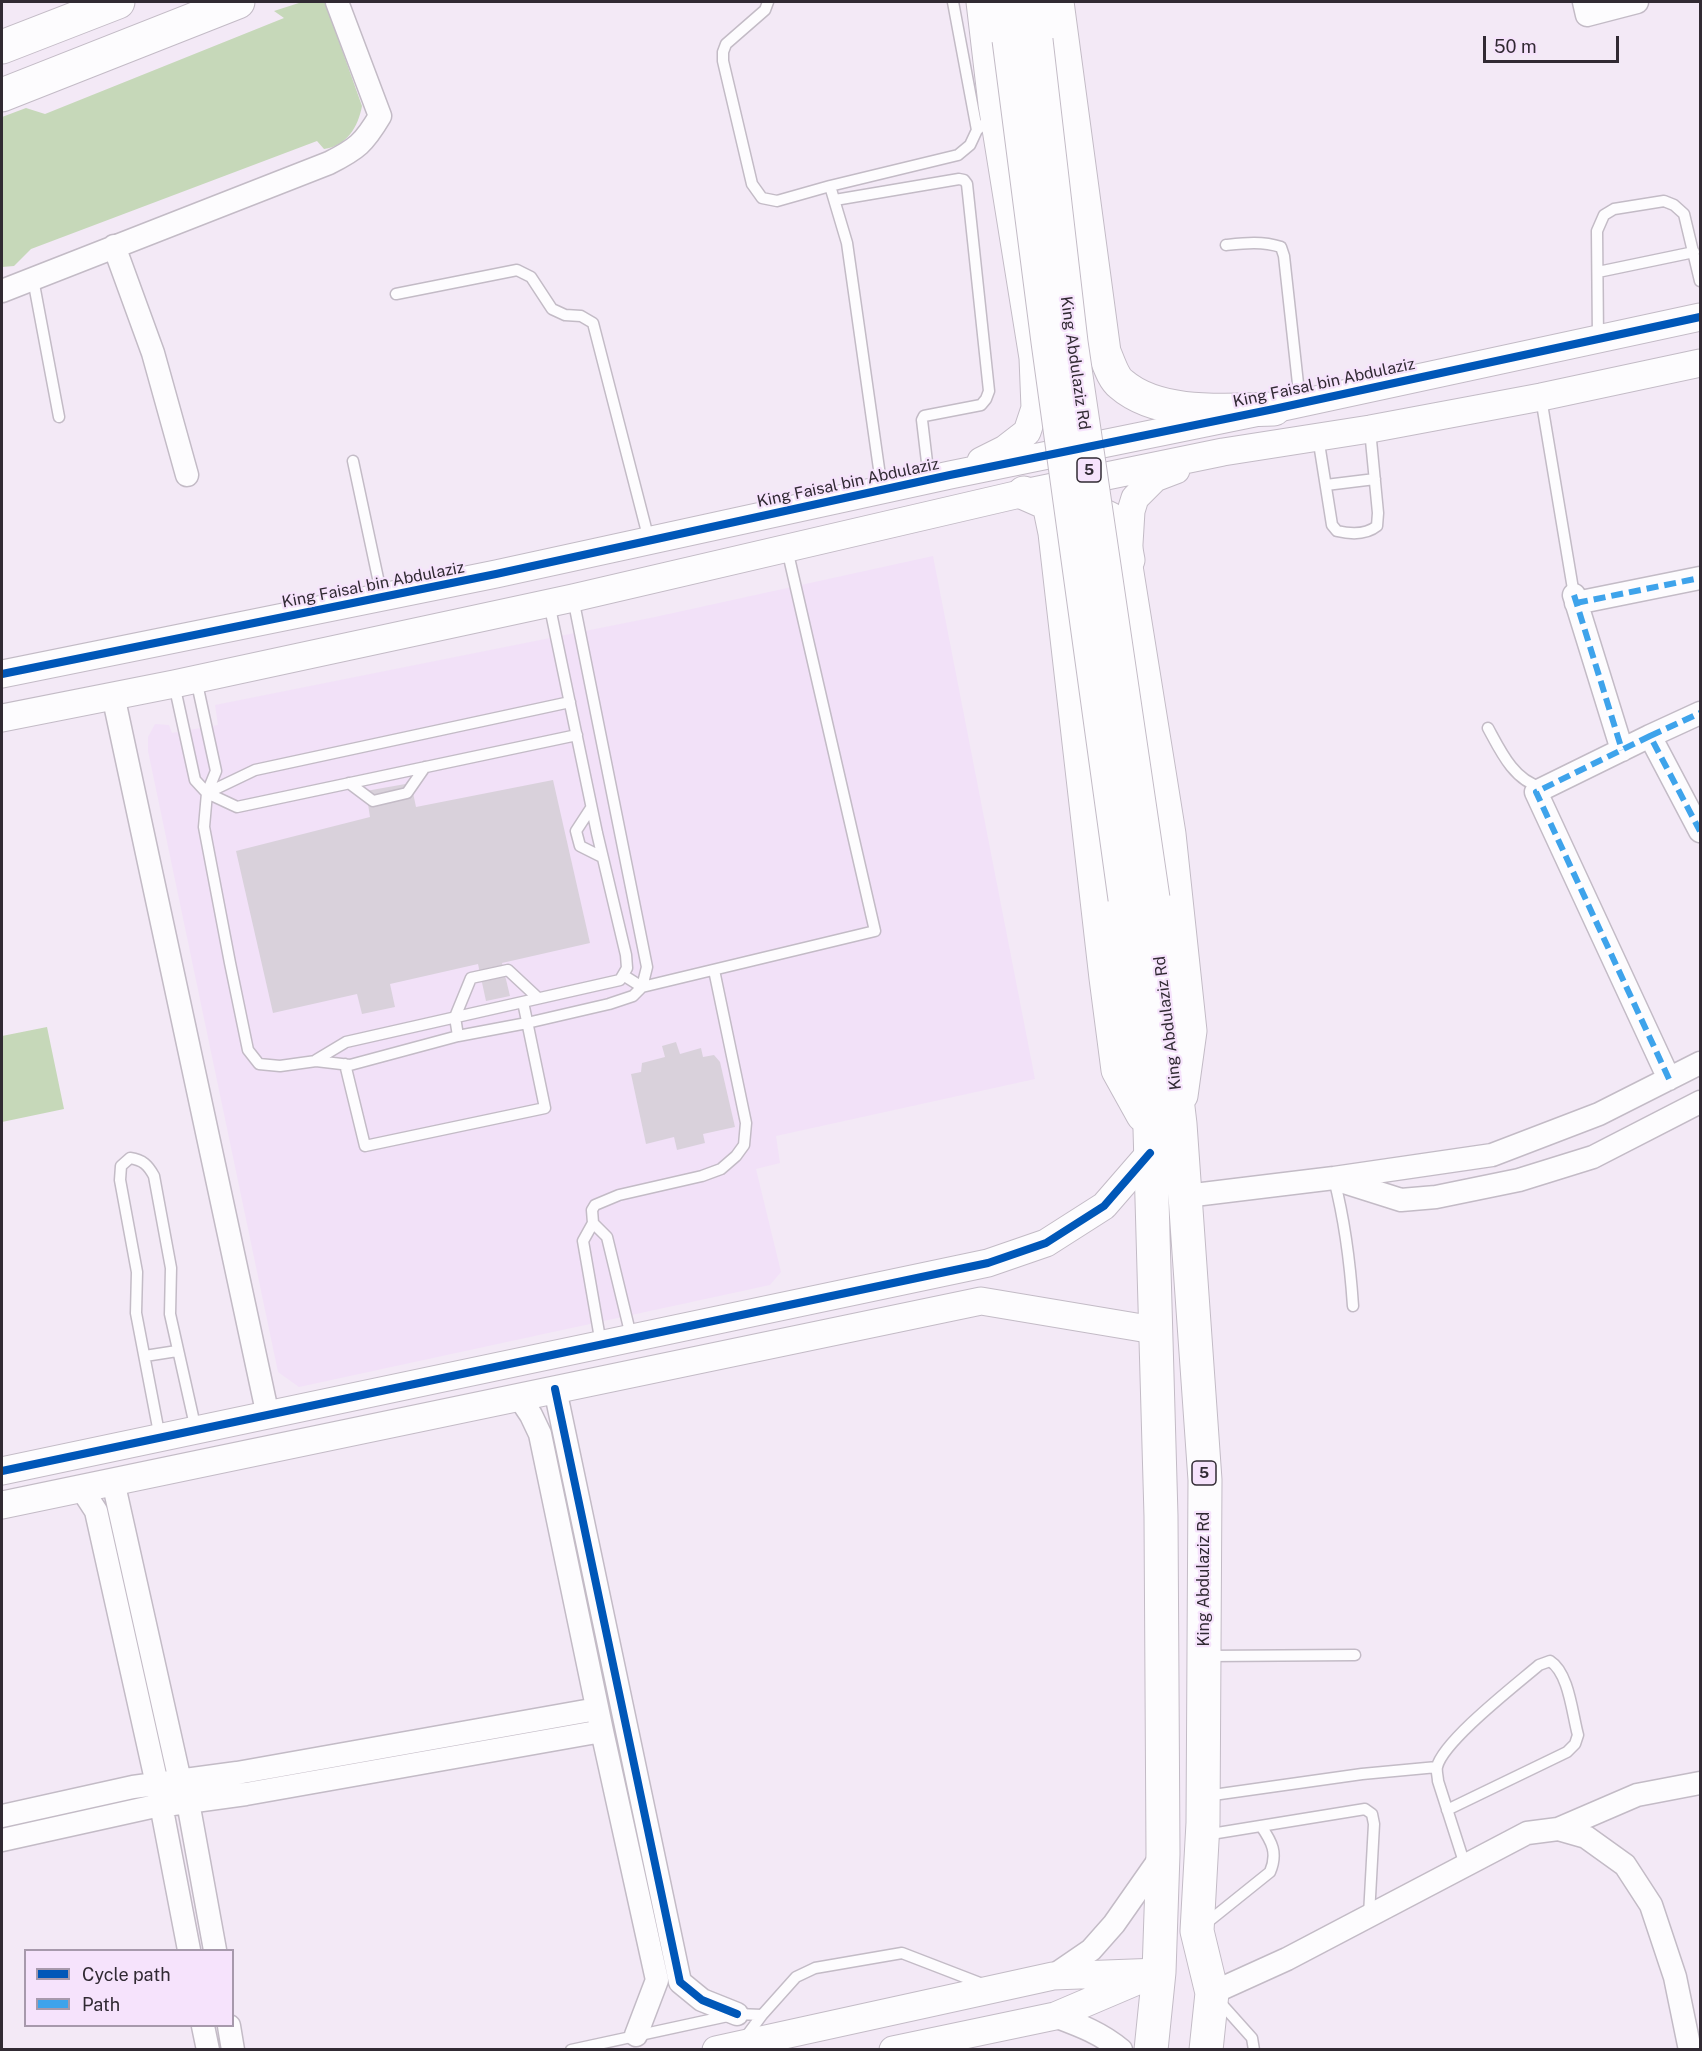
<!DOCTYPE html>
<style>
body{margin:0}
#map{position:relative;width:1702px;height:2051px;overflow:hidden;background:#f3e9f6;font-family:"Public Sans",sans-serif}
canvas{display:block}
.frame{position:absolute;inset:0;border:3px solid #312a33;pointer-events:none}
.legend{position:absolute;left:24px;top:1949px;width:210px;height:78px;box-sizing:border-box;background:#f6e3fc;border:2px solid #a799ac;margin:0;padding:8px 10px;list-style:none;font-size:18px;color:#312a33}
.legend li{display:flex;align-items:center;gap:12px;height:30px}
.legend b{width:30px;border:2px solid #a799ac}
.scale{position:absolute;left:1483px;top:36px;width:136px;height:27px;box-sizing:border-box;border:3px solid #312a33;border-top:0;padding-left:8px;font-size:18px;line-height:21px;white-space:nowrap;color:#312a33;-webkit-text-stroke:4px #f6e3fc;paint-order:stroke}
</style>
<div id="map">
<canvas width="1702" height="2051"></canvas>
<div class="frame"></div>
<ul class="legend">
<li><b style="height:8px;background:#0057b8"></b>Cycle path</li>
<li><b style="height:8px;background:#3ea3eb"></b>Path</li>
</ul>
<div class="scale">50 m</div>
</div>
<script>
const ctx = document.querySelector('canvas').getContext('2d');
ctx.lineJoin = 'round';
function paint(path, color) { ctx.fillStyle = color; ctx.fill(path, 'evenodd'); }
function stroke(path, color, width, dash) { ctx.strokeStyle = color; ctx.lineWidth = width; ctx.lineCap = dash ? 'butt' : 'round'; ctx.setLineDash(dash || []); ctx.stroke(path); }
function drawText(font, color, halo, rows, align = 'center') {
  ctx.font = font + ' "Public Sans",sans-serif'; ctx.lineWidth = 4.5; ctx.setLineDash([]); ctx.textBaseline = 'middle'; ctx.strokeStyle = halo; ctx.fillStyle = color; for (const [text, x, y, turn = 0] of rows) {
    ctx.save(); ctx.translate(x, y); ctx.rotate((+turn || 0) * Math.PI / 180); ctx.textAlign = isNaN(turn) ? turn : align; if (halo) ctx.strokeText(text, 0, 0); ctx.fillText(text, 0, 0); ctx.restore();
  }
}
paint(new Path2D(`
 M933,556L1035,1079L776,1136L780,1163L756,1169L781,1272L770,1285L299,1387L278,1372L148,751V737L155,724L169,725L172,733L218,725L215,705L655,617Z`), '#f2e1f8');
paint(new Path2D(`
 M302,2H325L362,106C358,127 347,146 324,149L317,141L31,249L14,266L2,267V117L26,108L45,114L284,18L274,11Z
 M47,1027L64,1109L2,1122V1036Z`), '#c6d8b9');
paint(new Path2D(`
 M553,780L590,943L502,963L510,996L486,1001L478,964L390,984L395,1007L362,1014L357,994L273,1013L236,851L370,817L366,791L411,783L416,807Z
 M676,1042L680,1054L701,1048L703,1057L714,1055L720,1062L735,1127L703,1134L705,1143L677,1150L674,1137L646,1144L631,1074L641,1072L642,1063L665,1057L662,1046Z`), '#d9d1db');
const service = new Path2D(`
 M768,2L765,10L726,44L723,52V61L752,184L762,198L777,201L830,186L847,243L882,490
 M953,2L977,130
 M830,186L958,155L970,145L977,130L991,118
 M835,200L959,179L964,180L967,184L989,391L986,399L981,405L924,416L922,420L929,479
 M1226,245C1245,243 1262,241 1281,247L1284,256L1300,402
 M1598,272L1694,252
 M33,279L59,417
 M396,294L517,270L531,277L552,309L565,315L581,316L593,323L649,540
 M1598,339L1597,231L1604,215L1614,209L1664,201L1674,205L1684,214L1700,281
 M1541,398L1574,595
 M1318,437L1332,525L1337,531C1350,534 1366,535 1377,526L1378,513L1370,430
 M353,461L382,597
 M1326,485L1375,479
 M174,684L195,780L207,793L216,771L196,679
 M1488,728C1500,750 1514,781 1541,787
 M349,783L373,801L407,793L425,767
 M207,793L204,827L230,963L248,1050L259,1064L280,1066L316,1061L350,1065L458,1036L527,1023L609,1004L633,996L642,987L647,967L573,598
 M207,793L237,807L577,735
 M207,793L255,770L570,702
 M591,808L576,831L580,846L602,857
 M623,975L642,987L875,931L787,549
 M458,1036L455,1017L471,978L508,970L538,998
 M316,1060L346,1042L620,980L627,968L626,955L597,833L549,603
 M345,1064L365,1146L545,1108L523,1002
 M1334,1179C1345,1222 1350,1261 1353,1306
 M593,1223L607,1237L631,1336
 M601,1344L583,1241L593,1223L592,1210L595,1205L619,1195L702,1176L721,1169L736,1156L744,1145L746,1123L714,970
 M145,1356L177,1351
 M160,1438L136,1313L137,1272L120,1180L121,1166L130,1158C143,1160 148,1165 154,1176L171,1268L170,1314L196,1430
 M1207,1656L1355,1655
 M1206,1796L1362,1774L1437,1767
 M1447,1810L1567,1752L1575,1744L1578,1735C1572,1713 1569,1673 1550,1661L1539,1665C1517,1684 1443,1741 1437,1767C1436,1771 1438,1777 1438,1781L1465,1865
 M1205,1835L1365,1809L1372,1814L1374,1824L1369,1915
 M1204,1925L1270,1872C1278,1853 1272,1842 1261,1826
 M1218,2000L1252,2038L1254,2050
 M745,2038L762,2015L796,1977L815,1968L902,1953L985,1985
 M571,2050L737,2014L762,2015`);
const minor = new Path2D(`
 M1584,2L1587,15L1637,2
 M114,246L153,353L187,475
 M2,291L329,163C357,149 364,143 380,116L337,2
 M1574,595L1622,750
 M1576,603L1700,578
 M113,695L268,1416
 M1650,736L1700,713
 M1669,1079L1536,792L1650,736L1700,831
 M1341,1181L1401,1200L1436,1197L1519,1180L1593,1157L1700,1102
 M1186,1196L1334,1178L1492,1155L1599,1114L1700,1063
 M555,1389L680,1982L702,2000L737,2014
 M519,1397L531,1415L540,1434L602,1731L657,1980L636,2035
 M113,1481L180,1781L188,1802L215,1950
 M81,1488L96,1511L157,1784L189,1950
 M2,1816L133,1787L237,1773L597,1709
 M1558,1829L1637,1795L1700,1783
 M2,1840L151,1807L246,1794L602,1731
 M1053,1976L1091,1950L1114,1924L1163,1854
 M1212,1993L1287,1959L1527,1833L1558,1829L1586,1837L1625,1865L1651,1905L1675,1977L1690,2050
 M1055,2016C1079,2025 1101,2033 1121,2050
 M203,2026L208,2050
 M229,2026L233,2050`);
const tertiary = new Path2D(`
 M980,2L992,104L1033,358L1035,408L1027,432L1005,449L981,461
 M1176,470L1155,478L1135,498L1131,511L1128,560L1172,834L1193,1031L1184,1096
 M2,674L496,574L950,475L1274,409L1700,317
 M2,718L174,684L573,598L1024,493L1223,452L1370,429L1541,397L1700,363
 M2,1471L988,1263L1046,1243L1104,1206L1150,1153
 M2,1505L981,1301L1154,1330
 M716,2050L1053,1976L1159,1972
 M893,2050L1055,2016L1142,1979`);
const primary = new Path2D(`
 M2,47L118,2
 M2,95L238,2`);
const trunk = new Path2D(`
 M1004,2L1009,40
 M1032,2L1036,40
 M1057,2L1104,352C1108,361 1113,378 1121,384C1159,417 1227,410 1274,409
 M1024,493L1049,504L1055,533L1106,978L1118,1070L1143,1115
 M1075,523C1091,510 1110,513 1121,531C1125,539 1126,551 1128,560
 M1153,898L1180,1124L1205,1480L1203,1823L1197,1931L1212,1993L1206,2050
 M1125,899L1150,1129L1161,1516L1163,1854L1159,1972L1151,2050`);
stroke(service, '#c3bbc6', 13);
stroke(minor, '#c3bbc6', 25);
stroke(tertiary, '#c3bbc6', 29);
stroke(primary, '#c3bbc6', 35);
stroke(trunk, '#c3bbc6', 35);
stroke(service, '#fdfcfe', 10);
stroke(minor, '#fdfcfe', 22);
stroke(tertiary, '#fdfcfe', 27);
stroke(primary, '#fdfcfe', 33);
stroke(trunk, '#fdfcfe', 33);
const trunkBridge = new Path2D(`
 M1009,40L1048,342L1125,899
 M1036,40L1071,342L1153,898`);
stroke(trunkBridge, '#c3bbc6', 35, []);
stroke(trunkBridge, '#fdfcfe', 33);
stroke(new Path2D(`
 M1574,595L1622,750
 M1576,603L1700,578
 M1650,736L1700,713
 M1669,1079L1536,792L1650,736L1700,831`), '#3ea3eb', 6, [12, 6]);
stroke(new Path2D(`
 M2,674L496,574L950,475L1274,409L1700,317
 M555,1389L680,1982L702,2000L737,2014
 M2,1471L988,1263L1046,1243L1104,1206L1150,1153`), '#0057b8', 8);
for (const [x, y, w] of [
 [1089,470,24],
 [1204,1473,24]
]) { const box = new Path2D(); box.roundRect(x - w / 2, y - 12, w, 24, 4.5); ctx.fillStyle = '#f6e3fc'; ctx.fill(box); stroke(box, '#312a33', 1.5); }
drawText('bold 15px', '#312a33', null, [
 ["5",1089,470],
 ["5",1204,1473]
]);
drawText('16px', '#312a33', '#f6e3fc', [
 ["King Abdulaziz Rd",1075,363,82],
 ["King Faisal bin Abdulaziz",1324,383,-12],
 ["King Faisal bin Abdulaziz",848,483,-12],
 ["King Faisal bin Abdulaziz",373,585,-11],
 ["King Abdulaziz Rd",1168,1023,-97],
 ["King Abdulaziz Rd",1204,1579,-90]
]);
</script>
